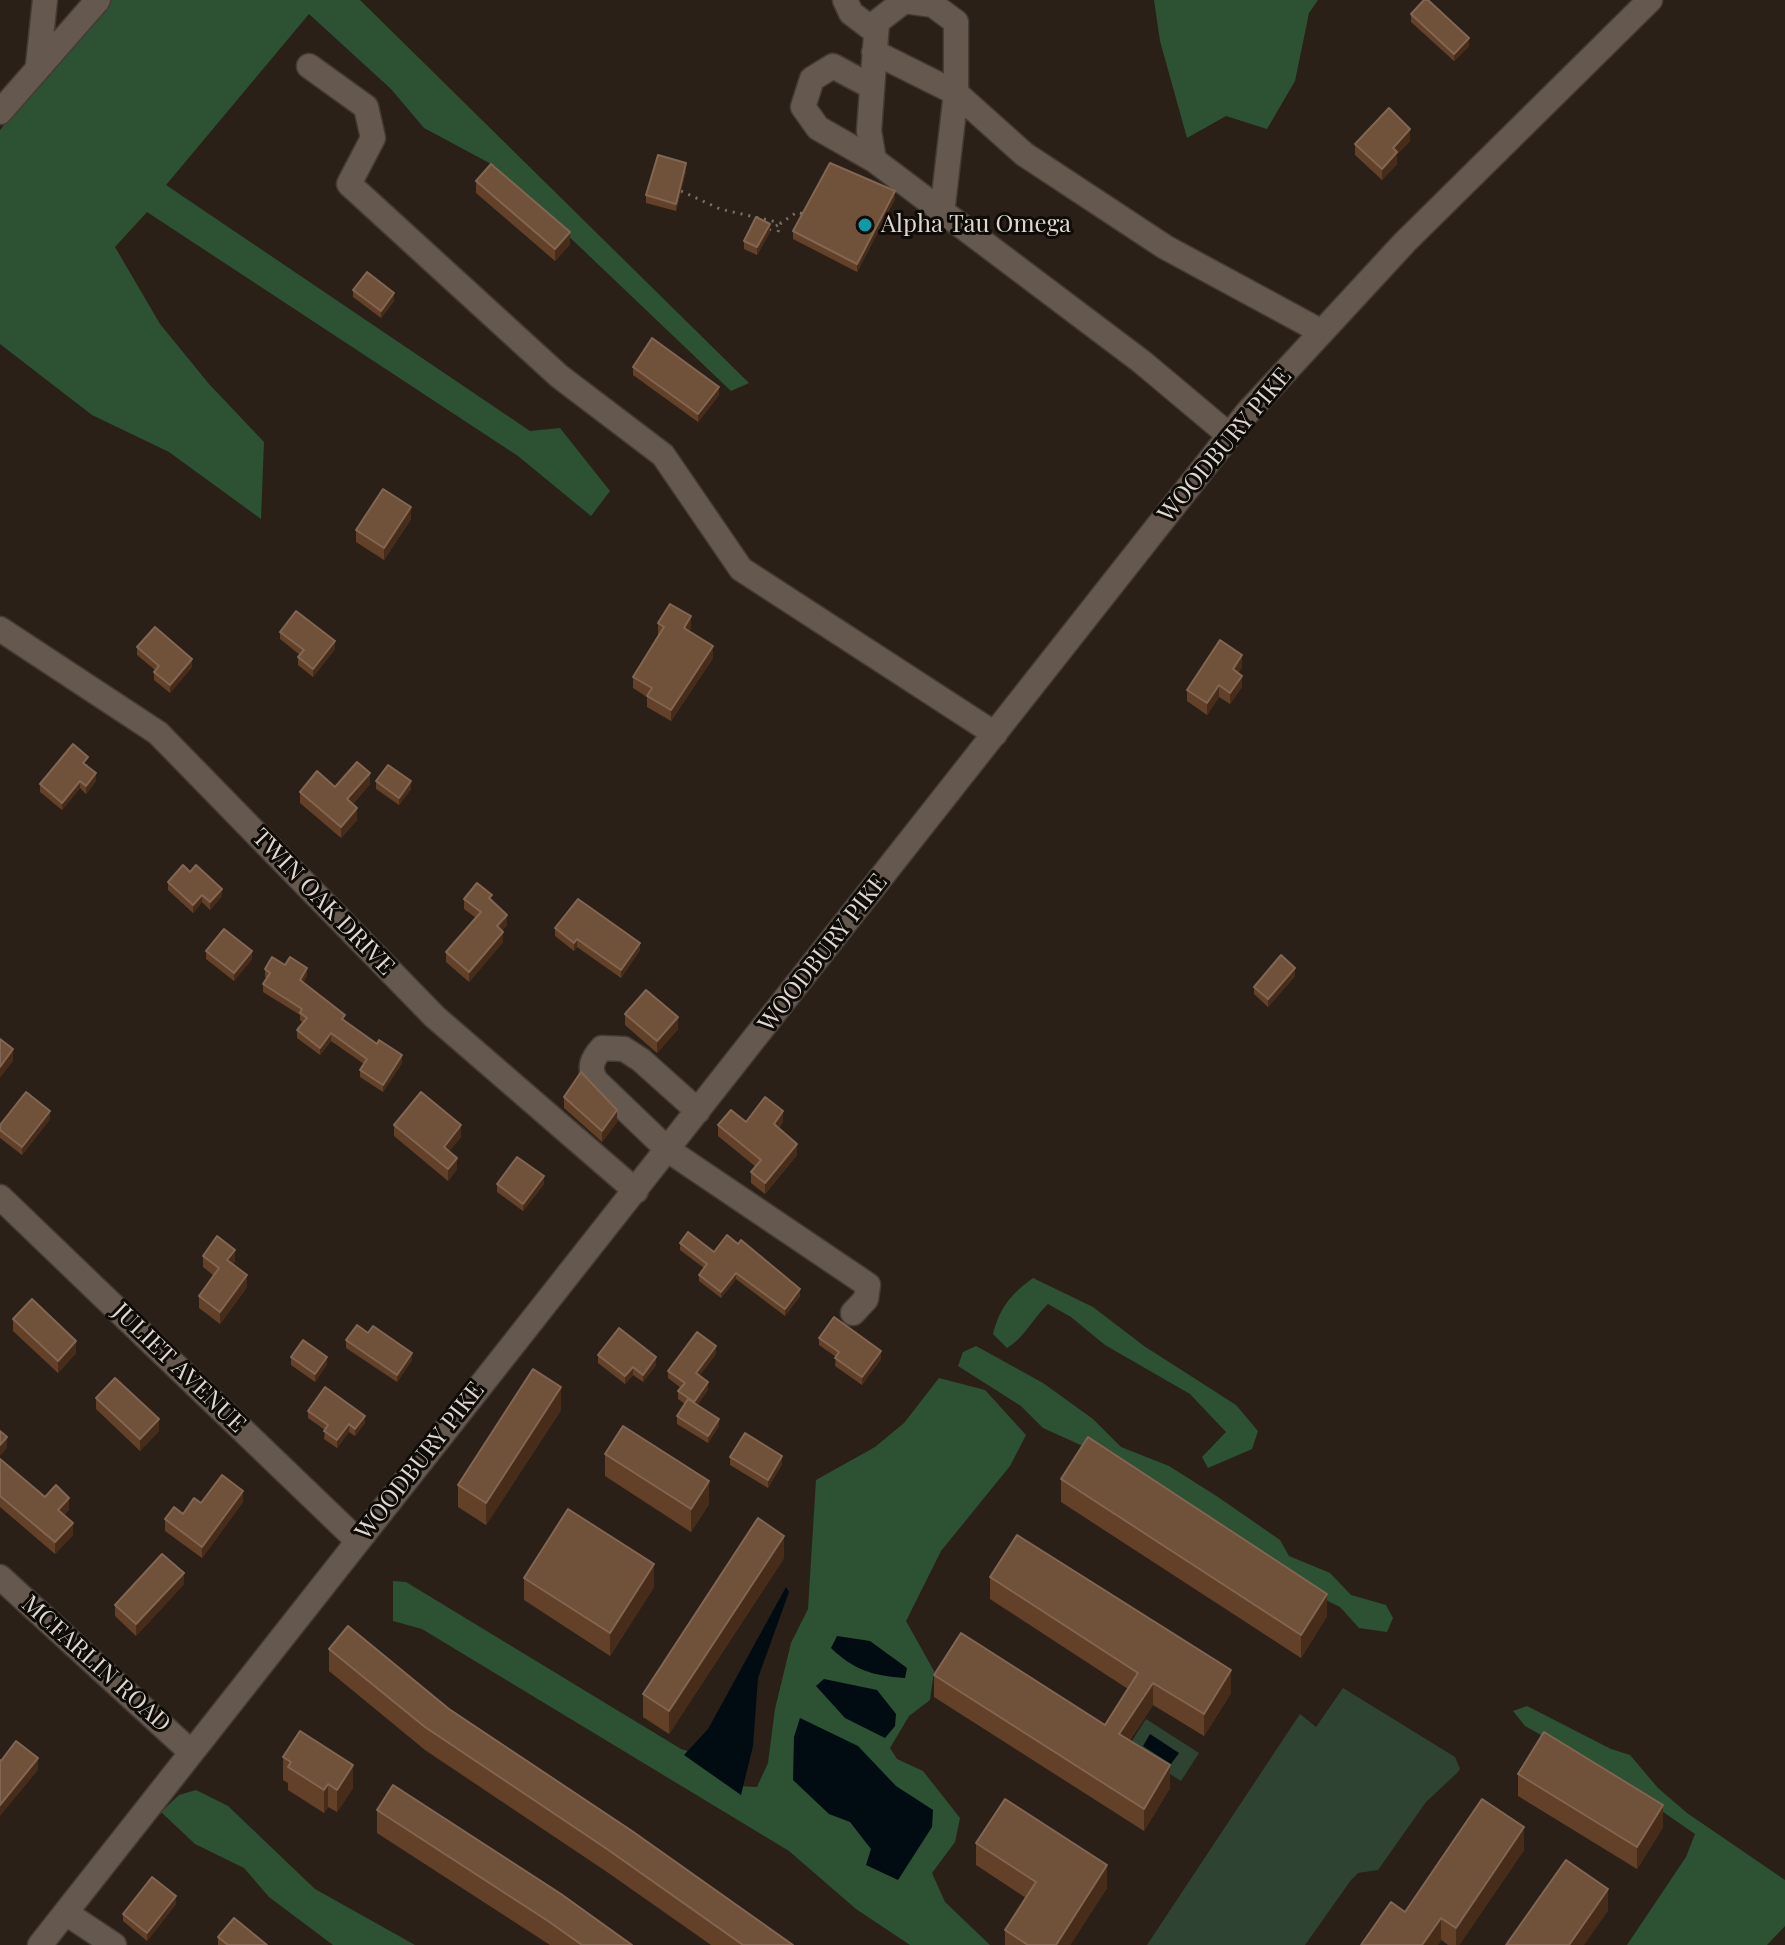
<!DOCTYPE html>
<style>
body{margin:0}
canvas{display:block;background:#2a2017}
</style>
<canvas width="1785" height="1945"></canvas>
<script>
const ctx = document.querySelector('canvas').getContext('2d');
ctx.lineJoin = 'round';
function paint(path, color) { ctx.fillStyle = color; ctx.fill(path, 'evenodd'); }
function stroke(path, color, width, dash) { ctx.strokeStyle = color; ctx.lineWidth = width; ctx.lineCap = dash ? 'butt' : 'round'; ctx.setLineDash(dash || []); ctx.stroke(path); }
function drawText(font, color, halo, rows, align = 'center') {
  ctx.font = font + ' "Playfair Display",serif'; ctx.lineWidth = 6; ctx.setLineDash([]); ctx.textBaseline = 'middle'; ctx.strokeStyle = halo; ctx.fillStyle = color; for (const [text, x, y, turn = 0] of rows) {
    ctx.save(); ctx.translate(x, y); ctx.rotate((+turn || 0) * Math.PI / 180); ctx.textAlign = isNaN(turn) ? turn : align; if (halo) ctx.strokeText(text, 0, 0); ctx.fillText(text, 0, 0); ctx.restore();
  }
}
paint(new Path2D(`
 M1343,1688L1455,1757L1460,1769L1457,1773L1426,1802L1378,1870L1358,1873L1351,1880L1305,1945H1147L1300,1714L1316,1727Z
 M1146,1719L1199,1753L1181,1781L1128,1747Z`), '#2e4331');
paint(new Path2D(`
 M106,0H360L749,383L731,391L495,166L424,128L391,89L309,14L166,185L530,431L560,428L610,491L591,516L518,456L147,212L115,247L160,324L209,384L264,442L261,519L169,452L92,415L0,344V130Z
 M1154,0H1318L1309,13L1295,81L1267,129L1226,116L1187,138L1160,41Z
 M1033,1278L1093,1307L1144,1346L1236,1405L1258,1431L1252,1449L1208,1468L1202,1457L1226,1432L1190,1394L1105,1345L1071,1317L1048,1304C1033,1318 1024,1338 1007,1348L993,1334C1000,1307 1011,1294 1033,1278Z
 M976,1346L1043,1383L1093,1419L1121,1447L1169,1466L1218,1497L1280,1540L1289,1556L1330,1573L1351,1595L1386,1605L1393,1618L1387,1632L1359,1628L1340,1607L1314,1594L1105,1456L1043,1428L1021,1406L958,1366L963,1352Z
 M939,1378L985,1390L1026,1435L1010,1466L941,1551L906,1621L934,1671L930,1700L909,1716L890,1748L897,1759L923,1771L960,1818L955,1842L932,1873L945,1902L990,1945H910L856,1909L789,1851L422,1629L393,1621V1581L406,1582L681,1749L702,1756L736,1786L757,1787L768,1763L775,1709L791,1643L808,1609L816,1480L875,1447L904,1423Z
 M1527,1706L1611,1749L1630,1755L1658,1788L1687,1813L1785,1880V1926L1767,1945H1627L1686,1857L1695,1834L1598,1767L1525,1726L1513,1711Z
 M196,1790L228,1806L315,1889L415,1945H333L269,1897L244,1868L195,1844L161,1812L179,1795Z`), '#2c5133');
paint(new Path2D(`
 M786,1587L789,1592L758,1678L753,1746L741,1795L684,1755L708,1729Z
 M837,1636L870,1641L907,1668L905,1678C873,1676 854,1670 831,1648Z
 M824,1679L877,1690L896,1714L895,1726L885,1738L845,1718L816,1686Z
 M800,1718L858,1746L896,1786L933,1810L932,1827L898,1880L866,1865L871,1849L850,1822L829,1814L793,1780L794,1737Z
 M1150,1734L1179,1753L1171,1764L1143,1746Z`), '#000c12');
const minor = new Path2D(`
 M845,0L851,13L876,32
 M874,52L956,93L942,213
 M38,65L45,0
 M309,66L366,107L373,138L349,184L559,376L663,455L741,569L995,734
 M872,87L833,66L812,79L803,107L818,128L874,160
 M0,112L98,0
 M1229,435L1142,362L874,160L869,131L877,22L904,1L933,5L956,22V93L1024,154L1165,247L1322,332
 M0,629L158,733L435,1017L636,1191
 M698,1111L641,1060L624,1049L602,1048C592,1059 588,1068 596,1081L668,1150L868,1285L866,1299L853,1313
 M0,1197L357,1540
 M0,1577L191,1752
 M66,1913L114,1945
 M40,1945L1247,413L1405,242L1650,0`);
stroke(minor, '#443b35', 27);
stroke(new Path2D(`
 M681,191L720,209L781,223
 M769,230L781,223
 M778,232L781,223L797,212L803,214`), '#7a716a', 3, [2, 6]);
stroke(minor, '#65594f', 24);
paint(new Path2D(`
 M1411,14L1469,46L1454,61L1411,22Z
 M1410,141L1397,154V164L1382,180L1355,155V144Z
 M686,171L676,211L646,203V195Z
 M476,181L570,244L555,261L476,193Z
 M895,199L857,272L793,239V231Z
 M770,232L757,255L744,249V241Z
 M353,290L394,301L381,318L353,297Z
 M633,367L719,395L698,422L633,375Z
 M411,519L384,560L356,542V530Z
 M658,623L691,628L689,631L713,658L671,721L647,707V697L633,688V677L658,635Z
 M280,632L335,649L313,677L298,665V657L300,655L280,639Z
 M137,647L192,667L170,693L154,680V672L155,670L137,655Z
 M1242,667L1238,673L1242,687L1230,704L1219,697L1207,715L1187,701V690Z
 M88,764L87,766L96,781L86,794L80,788L62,810L40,792V784Z
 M376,781L411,789L399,805L376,789Z
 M370,784L353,804L357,820L341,838L300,803V792L335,787Z
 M190,872L222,896L210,910L202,902L193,913L168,890V882Z
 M464,899L492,901L507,925L502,931L503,942L469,982L446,962V952L476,918L464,909Z
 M555,928L640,950L621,978L577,947L574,951L555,936Z
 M206,951L252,959L234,981L206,959Z
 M285,965L307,976L303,983L345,1021L402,1063L383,1092L360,1077V1070L364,1064L331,1041L320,1055L297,1038V1030L303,1023L300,1020V1015L263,992V984L267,978L265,977V969Z
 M1295,976L1268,1007L1254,994V987Z
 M625,1014L678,1029L657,1053L625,1025Z
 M564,1097L617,1122L602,1142L564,1108Z
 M50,1119L22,1155L0,1138V1125Z
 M746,1122H783L779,1128L797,1155L765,1194L751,1183V1172L756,1167L718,1136V1125Z
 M394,1125L461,1137L449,1151L457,1169L448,1181L394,1136Z
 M497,1184H544L523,1211L497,1192Z
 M680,1243L714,1252L800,1296L785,1316L736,1279L721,1298L699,1281V1275L704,1268L680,1250Z
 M203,1256L235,1261L232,1265L247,1287L220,1324L199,1308V1296L214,1276L203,1267Z
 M13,1319L76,1353L58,1373L13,1331Z
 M368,1333L412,1360L397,1382L346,1348V1340Z
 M819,1338L881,1359L862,1385L835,1366L836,1357L819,1345Z
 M716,1354L699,1376L708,1390L697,1405L719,1426L708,1443L677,1424V1416L685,1404L678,1399V1391L681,1388L668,1378V1371Z
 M598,1355L656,1365L643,1382L633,1375L625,1384L598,1363Z
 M291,1357L327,1364L315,1382L291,1365Z
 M96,1398L159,1431L140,1451L96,1409Z
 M561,1410L486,1525L458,1507V1485Z
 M308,1411L365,1423L355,1436L349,1432L337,1448L324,1439L325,1430L308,1418Z
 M605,1454L709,1504L691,1532L605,1476Z
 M730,1457L782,1464L768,1488L730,1465Z
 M0,1459L45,1497L69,1509L64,1515L73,1535L55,1554L0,1507Z
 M1061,1479L1327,1616L1301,1658L1061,1502Z
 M243,1502L202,1558L165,1531V1519L183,1514L201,1503Z
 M784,1558L669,1734L643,1717V1694Z
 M990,1577L1231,1693L1204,1736L1153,1705L1130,1740L1170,1788L1144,1831L934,1697V1675L1105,1725L1128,1689L990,1599Z
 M524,1578L654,1587L610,1656L524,1600Z
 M184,1584L136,1636L115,1616V1605Z
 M329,1649L449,1709L793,1945H711L607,1872L425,1750L329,1671Z
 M283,1757L353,1788L337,1812L328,1807L324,1813L288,1790V1783L283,1780Z
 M1518,1774L1663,1827L1637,1869L1518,1796Z
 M377,1810L632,1945H550L377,1833Z
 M976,1843L1107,1888L1070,1945H1005V1930L1026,1898L976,1865Z
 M1524,1850L1459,1945H1448L1405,1912Z
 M176,1904L147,1941L123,1921V1914Z
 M218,1937L267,1945H218Z`), '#634028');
paint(new Path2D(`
 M1469,38V46L1454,61V54Z
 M1410,129V141L1397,154V164L1382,180V169L1393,148Z
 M686,163V171L676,211V204Z
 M895,191V199L857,272V264Z
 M770,224V232L757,255V247Z
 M570,232V244L555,261V249Z
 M394,293V301L381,318V311Z
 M719,387V395L698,422V414Z
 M411,507V519L384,560V548Z
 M691,616V628L684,640V628Z
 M335,641V649L313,677V669Z
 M713,646V658L671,721V710Z
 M1242,655V667L1233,681V669Z
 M192,659V667L170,693V685Z
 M1242,676V687L1230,704V693Z
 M1219,685V697L1207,715V703Z
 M96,773V781L86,794V786Z
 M370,773V784L347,811V799Z
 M80,781V788L62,810V803Z
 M411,781V789L399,805V798Z
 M357,808V820L341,838V827Z
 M222,889V896L210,910V902Z
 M202,895V902L193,913V905Z
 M507,915V925L497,937V926Z
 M503,932V942L469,982V972Z
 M577,939V947L574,951V943Z
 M640,943V950L621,978V970Z
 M252,951V959L234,981V973Z
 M307,968V976L300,988V980Z
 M1295,968V976L1268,1007V999Z
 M678,1017V1029L657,1053V1041Z
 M331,1033V1041L320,1055V1048Z
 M13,1049V1061L0,1078V1067Z
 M402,1055V1063L383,1092V1085Z
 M617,1110V1122L602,1142V1131Z
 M50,1111V1119L22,1155V1147Z
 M783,1111V1122L774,1135V1124Z
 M461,1125V1137L444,1158V1147Z
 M797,1144V1155L765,1194V1183Z
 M457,1158V1169L448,1181V1169Z
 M544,1176V1184L523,1211V1204Z
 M235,1250V1261L227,1272V1260Z
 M736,1273V1279L721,1298V1292Z
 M247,1275V1287L220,1324V1312Z
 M800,1289V1296L785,1316V1309Z
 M76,1341V1353L58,1373V1361Z
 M716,1346V1354L696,1380V1373Z
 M881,1351V1359L862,1385V1377Z
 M412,1353V1360L397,1382V1375Z
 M327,1357V1364L315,1382V1374Z
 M656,1357V1365L643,1382V1375Z
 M633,1367V1375L625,1384V1376Z
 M708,1382V1390L694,1410V1402Z
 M561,1387V1410L486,1525V1503Z
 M365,1416V1423L355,1436V1429Z
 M159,1419V1431L140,1451V1439Z
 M719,1419V1426L708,1443V1436Z
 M349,1424V1432L337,1448V1440Z
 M7,1437V1448L0,1456V1445Z
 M782,1456V1464L768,1488V1480Z
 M709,1481V1504L691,1532V1509Z
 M243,1491V1502L202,1558V1547Z
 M69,1498V1509L58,1521V1510Z
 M73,1523V1535L55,1554V1542Z
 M784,1536V1558L669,1734V1711Z
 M654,1564V1587L610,1656V1633Z
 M184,1573V1584L136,1636V1624Z
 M1327,1594V1616L1301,1658V1635Z
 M1231,1670V1693L1204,1736V1714Z
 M1153,1683V1705L1119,1756V1734Z
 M38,1758V1770L0,1816V1805Z
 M353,1765V1788L337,1812V1790Z
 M1170,1765V1788L1144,1831V1809Z
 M328,1784V1807L324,1813V1790Z
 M1663,1805V1827L1637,1869V1847Z
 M1524,1827V1850L1459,1945H1456V1928Z
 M1107,1865V1888L1070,1945H1056Z
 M1608,1889V1911L1584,1945H1569Z
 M176,1896V1904L147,1941V1933Z
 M1441,1918V1941L1438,1945H1422Z`), '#472d19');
const building = new Path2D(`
 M1424,0H1428L1469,38L1454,54L1411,14Z
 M1389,108L1410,129L1393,148L1397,152L1382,169L1355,144Z
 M658,155L686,163L676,204L646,195Z
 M830,163L895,191L857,264L793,231Z
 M491,164L570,232L555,249L476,181Z
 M756,217L770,224L757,247L744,241Z
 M367,272L394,293L381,311L353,290Z
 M652,338L719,387L698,414L633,367Z
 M383,489L411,507L384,548L356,530Z
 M670,604L691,616L684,628L713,646L671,710L647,696L652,688L633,677L664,627L658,623Z
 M296,611L335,641L313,669L298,657L304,650L280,632Z
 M155,627L192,659L170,685L154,672L159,666L137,647Z
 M1220,640L1242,655L1233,669L1242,676L1230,693L1219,685L1207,703L1187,690Z
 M73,744L88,757L83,763L96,773L86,786L80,781L62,803L40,784Z
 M357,762L370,773L347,799L357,808L341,827L300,792L317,771L335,787Z
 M388,765L411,781L399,798L376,781Z
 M183,865L190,872L196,865L222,889L210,902L202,895L193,905L168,882Z
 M477,883L492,895L489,898L507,915L497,926L503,932L469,972L446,952L481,912L464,899Z
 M578,899L640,943L621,970L577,939L574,943L555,928Z
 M224,929L252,951L234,973L206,951Z
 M1281,955L1295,968L1268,999L1254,987Z
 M272,957L285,965L290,957L307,968L300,980L345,1015L342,1019L377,1044L379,1040L402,1055L383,1085L360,1070L367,1059L331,1033L320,1048L297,1030L307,1018L300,1013L302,1009L263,984L270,973L265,969Z
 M646,990L678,1017L657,1041L625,1014Z
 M0,1039L13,1049L0,1067Z
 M581,1072L617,1110L602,1131L564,1097Z
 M26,1092L50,1111L22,1147L0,1130V1125Z
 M421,1092L461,1125L444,1147L457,1158L448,1169L394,1125Z
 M765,1097L783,1111L774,1124L797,1144L765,1183L751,1172L761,1160L718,1125L731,1110L746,1122Z
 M517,1157L544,1176L523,1204L497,1184Z
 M688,1232L714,1252L727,1235L738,1244L741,1240L800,1289L785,1309L736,1273L721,1292L699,1275L707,1264L680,1243Z
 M217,1236L235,1250L227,1260L247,1275L220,1312L199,1296L219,1268L203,1256Z
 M32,1299L76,1341L58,1361L13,1319Z
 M834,1317L881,1351L862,1377L835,1358L839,1352L819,1338Z
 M357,1325L368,1333L373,1326L412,1353L397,1375L346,1340Z
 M619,1328L656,1357L643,1375L633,1367L625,1376L598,1355Z
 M697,1332L716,1346L696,1373L708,1382L694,1402L678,1391L685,1383L668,1371Z
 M303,1340L327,1357L315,1374L291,1357Z
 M533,1369L561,1387L486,1503L458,1485Z
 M115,1378L159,1419L140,1439L96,1398Z
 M325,1387L365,1416L355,1429L349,1424L337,1440L324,1431L328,1425L308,1411Z
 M688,1399L719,1419L708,1436L677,1416Z
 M623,1426L709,1481L691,1509L605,1454Z
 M0,1431L7,1437L0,1445Z
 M745,1433L782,1456L768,1480L730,1457Z
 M1088,1437L1327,1594L1301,1635L1061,1479Z
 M0,1459L45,1497L56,1485L69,1498L58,1510L73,1523L55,1542L0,1496Z
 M222,1475L243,1491L202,1547L165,1519L174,1507L183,1514L194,1498L201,1503Z
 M568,1509L654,1564L610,1633L524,1578Z
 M758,1518L784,1536L669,1711L643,1694Z
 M1017,1535L1231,1670L1204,1714L1153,1683L1119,1734L1170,1765L1144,1809L934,1675L961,1633L1105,1725L1138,1673L990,1577Z
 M162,1554L184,1573L136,1624L115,1605Z
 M348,1626L449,1709L632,1831L793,1945H743L607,1849L425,1727L329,1649Z
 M300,1731L353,1765L337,1790L328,1784L324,1790L288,1767L291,1762L283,1757Z
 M1544,1732L1663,1805L1637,1847L1518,1774Z
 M16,1741L38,1758L0,1805V1760L1,1761Z
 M393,1785L561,1894L632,1945H582L548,1921L377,1810Z
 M1005,1799L1107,1865L1056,1945H1028L1005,1930L1036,1882L976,1843Z
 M1482,1799L1524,1827L1456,1928L1441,1918L1422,1945H1361L1391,1902L1405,1912Z
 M1566,1860L1608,1889L1569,1945H1506Z
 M152,1877L176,1896L147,1933L123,1914Z
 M234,1918L267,1945H228L218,1937Z`);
paint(building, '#70513a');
stroke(building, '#826652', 2);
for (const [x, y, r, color] of [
 [865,225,8,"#0f9aa8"]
]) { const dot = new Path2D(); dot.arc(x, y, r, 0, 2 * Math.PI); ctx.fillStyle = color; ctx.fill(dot); stroke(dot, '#0f0b07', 3); }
drawText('24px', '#ded7d1', '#0f0b07', [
 ["Alpha Tau Omega",881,225]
], 'left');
drawText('24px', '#ded7d1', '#0f0b07', [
 ["WOODBURY PIKE",1225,445,-50],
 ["TWIN OAK DRIVE",323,902,46],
 ["WOODBURY PIKE",823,953,-52],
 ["JULIET AVENUE",179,1368,44],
 ["WOODBURY PIKE",420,1461,-52],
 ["MCFARLIN ROAD",96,1664,42]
]);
</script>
